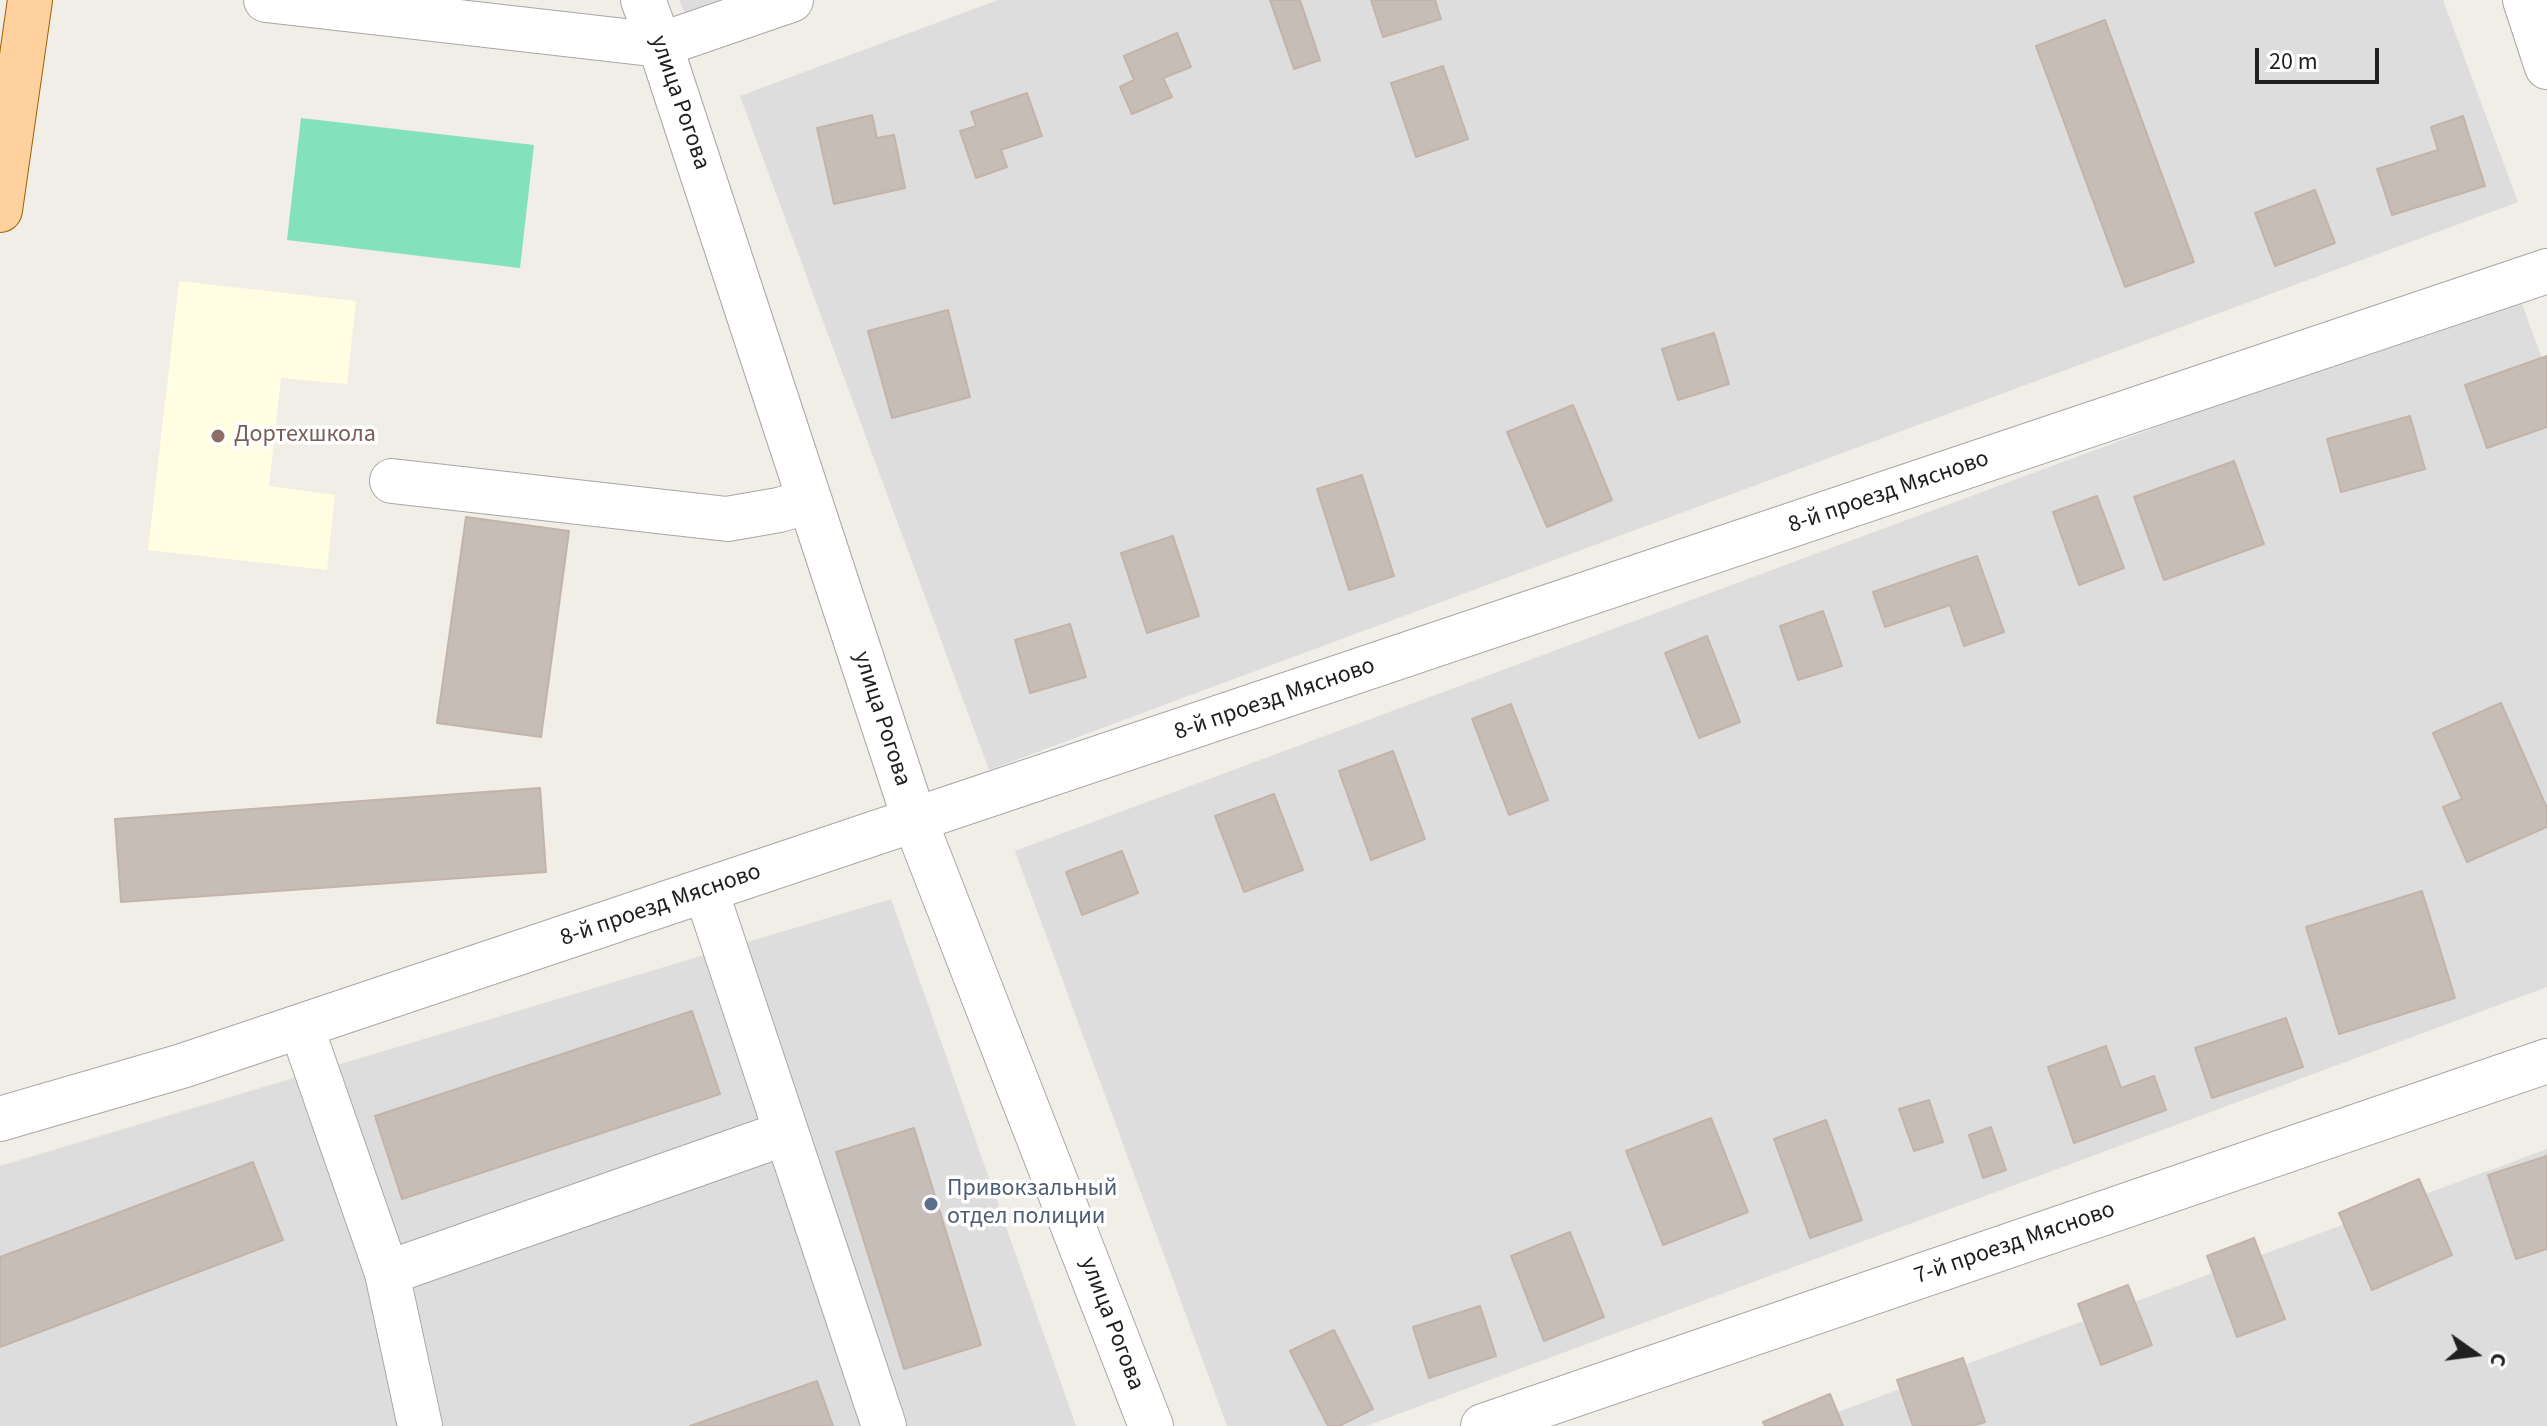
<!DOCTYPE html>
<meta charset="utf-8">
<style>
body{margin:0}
#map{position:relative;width:2547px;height:1426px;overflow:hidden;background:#f1ede7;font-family:"Source Sans 3",sans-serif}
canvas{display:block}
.north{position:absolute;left:2435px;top:1314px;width:80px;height:80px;-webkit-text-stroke:6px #fff;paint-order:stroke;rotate:104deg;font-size:22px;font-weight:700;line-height:32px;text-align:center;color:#202020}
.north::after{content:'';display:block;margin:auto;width:28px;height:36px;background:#202020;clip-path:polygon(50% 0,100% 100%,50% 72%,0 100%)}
.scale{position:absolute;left:2255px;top:48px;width:124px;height:36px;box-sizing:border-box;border:4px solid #202020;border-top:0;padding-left:10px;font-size:24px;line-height:28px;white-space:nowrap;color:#202020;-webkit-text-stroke:6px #fff;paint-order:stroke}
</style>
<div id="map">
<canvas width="2547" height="1426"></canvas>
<div class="north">С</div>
<div class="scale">20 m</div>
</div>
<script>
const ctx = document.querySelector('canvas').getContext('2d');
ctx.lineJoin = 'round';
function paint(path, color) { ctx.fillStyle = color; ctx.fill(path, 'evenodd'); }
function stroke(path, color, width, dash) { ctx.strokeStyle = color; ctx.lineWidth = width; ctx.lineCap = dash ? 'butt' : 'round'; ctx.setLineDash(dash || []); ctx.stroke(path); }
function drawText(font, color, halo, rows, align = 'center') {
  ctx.font = font + ' "Source Sans 3",sans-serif'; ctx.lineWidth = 7; ctx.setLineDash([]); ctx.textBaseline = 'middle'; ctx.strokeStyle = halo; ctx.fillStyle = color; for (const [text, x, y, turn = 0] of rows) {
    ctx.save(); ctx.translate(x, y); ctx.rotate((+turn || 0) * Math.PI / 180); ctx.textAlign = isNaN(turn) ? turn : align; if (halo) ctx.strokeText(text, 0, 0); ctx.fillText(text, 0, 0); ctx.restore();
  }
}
paint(new Path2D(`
 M679,0H722L685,14Z
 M998,0H2443L2518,202L989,770L740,96Z
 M2518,293L2547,372V987L1366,1426H1227L1015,851Z
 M891,899L1076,1426H0V1166Z
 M2547,1149V1426H1800Z`), '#dedddd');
paint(new Path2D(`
 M179,281L356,301L347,384L281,378L269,486L335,495L327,570L148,550Z`), '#fffee2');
paint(new Path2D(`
 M301,118L534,145L520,268L287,240Z`), '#83e2ba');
const building = new Path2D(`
 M1270,0H1300L1320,60L1294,69Z
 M1371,0H1435L1441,19L1383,37Z
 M2105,20L2194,262L2125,287L2036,46Z
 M1177,33L1191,67L1163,78L1172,97L1132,114L1120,87L1134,80L1124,56Z
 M1443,66L1468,139L1416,157L1391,83Z
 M1027,93L1042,136L1001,150L1007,167L976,178L960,131L976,126L971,112Z
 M872,115L877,138L894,135L905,188L834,204L817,128Z
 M2463,116L2485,186L2392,215L2377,169L2438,150L2431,127Z
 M2315,190L2335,243L2275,266L2255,213Z
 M948,310L970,397L892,418L868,331Z
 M1714,333L1729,384L1678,400L1662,349Z
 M2547,356V427L2487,448L2465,385Z
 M1573,405L1612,500L1547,527L1507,432Z
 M2410,416L2425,469L2341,492L2327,439Z
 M2234,461L2264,544L2164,580L2134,497Z
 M1362,475L1394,576L1349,590L1317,489Z
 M2097,496L2124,568L2079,585L2053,512Z
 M466,517L569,531L541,737L437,723Z
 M1173,536L1199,616L1147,633L1121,553Z
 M1977,556L2004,632L1964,646L1950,605L1885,627L1873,592Z
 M1823,611L1842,666L1798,680L1780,626Z
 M1070,624L1086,677L1030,693L1015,640Z
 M1707,636L1740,722L1699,738L1665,653Z
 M2501,703L2547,808V827L2467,862L2443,807L2462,799L2433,733Z
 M1511,704L1548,800L1509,815L1472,719Z
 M1393,751L1425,839L1371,860L1339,771Z
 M540,788L546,872L121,902L115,819Z
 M1274,794L1303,870L1244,892L1215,816Z
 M1122,851L1138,893L1082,915L1066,872Z
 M2422,891L2455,998L2339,1034L2306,927Z
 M692,1011L720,1094L402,1199L375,1116Z
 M2286,1018L2303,1067L2212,1098L2195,1048Z
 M2106,1046L2121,1088L2154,1076L2166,1110L2074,1143L2048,1067Z
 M1929,1100L1943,1142L1914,1151L1899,1109Z
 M1711,1118L1748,1212L1663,1245L1626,1151Z
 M1826,1120L1862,1220L1810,1238L1774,1139Z
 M1991,1127L2006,1170L1983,1178L1969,1135Z
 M914,1128L981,1345L904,1369L836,1152Z
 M2547,1156V1249L2516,1259L2488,1175Z
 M253,1162L283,1240L0,1347V1257Z
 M2419,1179L2452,1255L2372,1290L2339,1213Z
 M1570,1232L1604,1317L1544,1341L1511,1256Z
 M2254,1238L2285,1319L2237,1337L2207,1256Z
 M2128,1285L2152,1345L2101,1365L2078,1304Z
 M1480,1306L1496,1356L1429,1378L1413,1327Z
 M1334,1330L1373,1409L1339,1426H1328L1290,1351Z
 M1963,1358L1985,1422L1972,1426H1913L1897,1380Z
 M817,1381L833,1426H690Z
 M1830,1394L1843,1426H1765L1763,1422Z`);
paint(building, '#c6bdb6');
stroke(building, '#c3b3a8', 2);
const minor = new Path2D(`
 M266,0L660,45L791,0
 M643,0L660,45L915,821L1151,1426
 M2525,0L2547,67
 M392,481L727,519L779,510L810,501
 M706,891L884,1426
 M301,1026L387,1273L786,1133
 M0,1119L182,1066L2547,271
 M387,1273L420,1426
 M1483,1426L2547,1061`);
const major = new Path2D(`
 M0,210L30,0`);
stroke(minor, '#a7a7a7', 46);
stroke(major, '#9d6300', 46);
stroke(minor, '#fff', 44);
stroke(major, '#ffd19e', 44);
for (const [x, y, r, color] of [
 [218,436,8,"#8d6e63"],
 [931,1204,8,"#5c6f8a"]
]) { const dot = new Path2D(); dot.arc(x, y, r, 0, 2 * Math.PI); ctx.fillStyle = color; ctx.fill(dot); stroke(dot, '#fff', 3); }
drawText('24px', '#202020', '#fff', [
 ["улица Рогова",679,103,71],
 ["8-й проезд Мясново",1889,493,-19],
 ["8-й проезд Мясново",1275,700,-19],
 ["улица Рогова",881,719,72],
 ["8-й проезд Мясново",661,906,-19],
 ["7-й проезд Мясново",2015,1244,-19],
 ["улица Рогова",1111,1324,69]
]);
drawText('24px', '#785e54', '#fff', [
 ["Дортехшкола",234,436]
], 'left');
drawText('24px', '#4e5e75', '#fff', [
 ["Привокзальный",947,1190],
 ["отдел полиции",947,1218]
], 'left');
</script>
